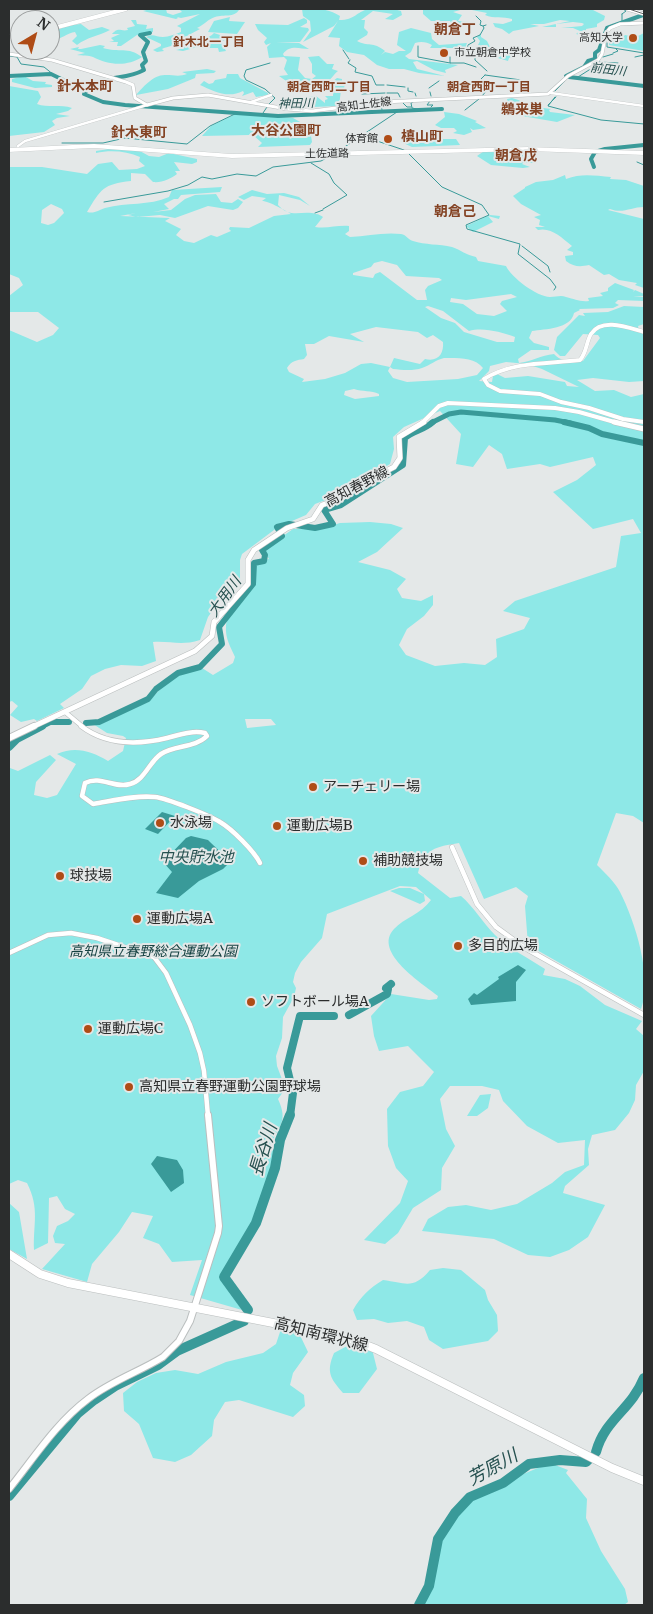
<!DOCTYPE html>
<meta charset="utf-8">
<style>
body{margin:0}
#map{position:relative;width:653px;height:1614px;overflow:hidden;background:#e4e8e8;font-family:Merriweather,serif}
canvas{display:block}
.frame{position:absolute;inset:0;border:10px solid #2b2d2d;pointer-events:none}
.north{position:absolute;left:10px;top:10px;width:50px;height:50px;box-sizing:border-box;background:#e4e8e8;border:1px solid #9a9d9d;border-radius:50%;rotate:37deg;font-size:14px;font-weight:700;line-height:20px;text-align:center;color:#2b2d2d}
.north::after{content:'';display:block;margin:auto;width:18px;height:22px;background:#af4c16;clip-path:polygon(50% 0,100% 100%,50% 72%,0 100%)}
</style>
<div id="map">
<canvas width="653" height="1614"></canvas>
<div class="frame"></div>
<div class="north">N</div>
</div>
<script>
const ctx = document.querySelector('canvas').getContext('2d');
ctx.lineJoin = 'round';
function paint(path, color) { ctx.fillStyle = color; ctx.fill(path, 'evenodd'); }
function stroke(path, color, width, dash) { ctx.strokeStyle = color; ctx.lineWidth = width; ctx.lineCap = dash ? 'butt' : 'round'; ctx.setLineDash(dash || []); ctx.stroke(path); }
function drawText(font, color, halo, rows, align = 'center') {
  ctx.font = font + ' Merriweather,"Noto Sans JP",serif'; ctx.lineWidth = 4; ctx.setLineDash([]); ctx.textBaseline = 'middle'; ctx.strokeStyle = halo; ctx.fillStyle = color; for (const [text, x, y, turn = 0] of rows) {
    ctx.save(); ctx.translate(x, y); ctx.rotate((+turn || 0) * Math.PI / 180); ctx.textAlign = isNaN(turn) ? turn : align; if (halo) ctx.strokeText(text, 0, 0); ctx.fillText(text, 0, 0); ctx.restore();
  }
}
paint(new Path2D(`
 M150,9H166L167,13L173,15L182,12L180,10L182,9L239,10C234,18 224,14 215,17C208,19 204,25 197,28L200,29L183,38L185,42L164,48L162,49L164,51L157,52L153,50L161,46V44L146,37C153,33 156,37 163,37C169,37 175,34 181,32V28L177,26L200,14L181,18L177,17L178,18L176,19L143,11Z
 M302,9C316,9 328,8 340,16L339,20C356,20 355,12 369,9C378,7 392,8 401,11L402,15L393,20L385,19L393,14L373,11L361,20H365L364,28L368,32L367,35L357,41C368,47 373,41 385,51L381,55L385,52L393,54L399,51H406L397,45L399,32L411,28L431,33L432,39L439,45L467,43L465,48H430L432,45C427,42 421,41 415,43L411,52L405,56L409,59L458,65L445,70L446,73L434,70L417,61L413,62L417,69L445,76L419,73L404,69H389L377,65L364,55L347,52L339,46L340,38L328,37L338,21L334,26L303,42L311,31L310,21L303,16Z
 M429,9H464L453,12L462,15L458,21L469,22L468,24L450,26L452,24L450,21H431L423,14V10Z
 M467,9H591L605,16L604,20L597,24V27L586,29V36L576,34L580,31L573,28H561L582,26L584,24L582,23L573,22L556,24V27H542L570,21L560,20L544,24H530L539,26L513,31L509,34L502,29L495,27L493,23L503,24L512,21V19C503,16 494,19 485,15L487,13Z
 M230,17L229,21L245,22L237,34L208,32L214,21Z
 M304,18L307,20V23L300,27L308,28L309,30L300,42H276L299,43L309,49C300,49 290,44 283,54L284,56L300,57L298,70L305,78L312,79L316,76L312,73V64L308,57L319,56L327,64H334L332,69L338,71C333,75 330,81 324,85C307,95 293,86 279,76L288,75L284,69L287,60L284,57L269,58L267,47L271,43L266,45L264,42L267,38L258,30L255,24L288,25Z
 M131,20H136L137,24L147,25L146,29L153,28V32L137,35L121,46H117L118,42H109L114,41L111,38L120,34H112C119,26 120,32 128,30L127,28L135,26Z
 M81,24L89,30L102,27L110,30C99,36 87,37 77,45L72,41L77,36L75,32C68,33 60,39 53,41L56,42L53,49L48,52L37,50H50V32L71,25Z
 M214,33L232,39L221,41L226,51L219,52L218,48H210L205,45L183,51L176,50C183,49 185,45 191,42C198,38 208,40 214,33Z
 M644,33V51L609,45V43L616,38L620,39L625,35L636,37Z
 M481,34V37L487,41L490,47L500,50L506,55H516L509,58L508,61L498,58L503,55L485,45L484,46L489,51L483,53L478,45L480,41L477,37Z
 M100,45L105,46L103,48C119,53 128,46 142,57C127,67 108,65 93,57C89,55 82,56 77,55L85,53L70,49L79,47L78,49H81Z
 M207,69L216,71L214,73L196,74L195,78L168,89L136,95C143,87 154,74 166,75C174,75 179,77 187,74L182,72Z
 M227,74H238L240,78L268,93V95L256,97L253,92L242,96L244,93L243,91C228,99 213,91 200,85L204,81L209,84L213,83L215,80L226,78Z
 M24,76L33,81L46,82L45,84L52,85V87L35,88L12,82V79Z
 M337,78L342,79V85L345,87L341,90L339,106L313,107L298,103V98L316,96L325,103V100L328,99L325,96H333V93L328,91L325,87Z
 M9,86L38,91L41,97L37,104C47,108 61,104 72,108L68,111L56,114L70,116L57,118L52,121L55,125L44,132L9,136Z
 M512,98L531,104L529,106L551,109L549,110L550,112L575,115L557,122L522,116L513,110L519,108L508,103L507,99Z
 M444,112L459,114L477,121L475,122L486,128L473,130L470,128L472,132L464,135L453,133L457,131L454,128H441L435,125L445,117Z
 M236,114L293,118L302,123C289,122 258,125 249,135L202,136L211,126Z
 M292,124L308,125L298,130L314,134L311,136L312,142L310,145L258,147L262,143L253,135L257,131Z
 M409,136L429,139L433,136L443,139H456L460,145L412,147L401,142Z
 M115,148L138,150L149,156L159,157L169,153L197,159V162L192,164L174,162L180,171H175L177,174C170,179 162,183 153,182L145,174L131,173V181C103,184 101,189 87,212C95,214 98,210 105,208C127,202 149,206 169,197L172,190L222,187L220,192L181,195L178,199H174L164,204L169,209L153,212L171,210L185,199L195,195L216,194L221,202L232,203L238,199L243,202L238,208L233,210L208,206L175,218L160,215L137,217L128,215L136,213L120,216L170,218L165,221L181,229L176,235L184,241L194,243L211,235L217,237L231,231L229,229L230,227L249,228L274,216L291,214C288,212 269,201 262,201L266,198L252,196L244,200L238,197L252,190L267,194L284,193L299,197L310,206L300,200L279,195L278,205C290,219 302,210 316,214C319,214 321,216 323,217L315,227C327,229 337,225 349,226V231L345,234L350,237C367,236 384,232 401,234C407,235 407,239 413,241C425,245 439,244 452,247C461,250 466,255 476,257L478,261L506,266C511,277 537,297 550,297C556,297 561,295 566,297C575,299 579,302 589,301L588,298L603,296L600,293L608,291V288L615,283L634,290L633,292L635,290L644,294V296H633L644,297V301L618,300L615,303L619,305L613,308L579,309L580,310L574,313C571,329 545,329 532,331L529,338L534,343L549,347V350H531L518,359L519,363C531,362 541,355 554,354C561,362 573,362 583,361L600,338L598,335L583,334L565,356H560L554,350L557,337L579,315L585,316L583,313L608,312L624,306L644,307V324L638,326L639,330L644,332V381L629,382L593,378L577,380L595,391L614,390L631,397L644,394V823L633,816L616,813L597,865C605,873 615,882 620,892C635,921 653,978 641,1009L528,945L525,906L528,896L516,887L484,899L459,843C436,847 424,848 418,873L450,898L461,896C473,906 483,923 495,935C510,949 528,958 545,969L543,975L565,979L580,986L605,1005L642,1021L636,1029L644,1036V1071L636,1085L635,1100L629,1113L615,1130L592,1135L588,1149L589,1165L565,1186L563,1193L605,1205L588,1237L569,1250L550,1257L528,1255L494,1239L422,1231L428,1219L448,1207L466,1205L491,1210L517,1204L552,1183L565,1172L584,1165L585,1140L558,1143L527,1126L503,1101L499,1090L482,1086H450L440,1099L446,1129L455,1146L442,1168L441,1190L413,1208L398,1233L385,1244L364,1240L400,1203L408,1181L396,1168L388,1146L387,1109L400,1092L423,1086L434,1072L408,1046L379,1051L374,1036L371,1016L391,994L429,1000L437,999L438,996C423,984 372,952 394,929C404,918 421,914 431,900L416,887L400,886L327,914L322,938L301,962L295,973L293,982L296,988L294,997L283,1017L282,1038L276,1056L277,1066L283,1082V1092L278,1099C289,1123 278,1125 270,1147L277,1156L253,1222L221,1278L242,1310L190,1295L202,1260L172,1262L159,1244L143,1238L153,1216L132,1212L119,1232L92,1264L87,1282L42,1269L65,1244L55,1243L53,1236L57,1226L68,1221L75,1214L65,1209L57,1196L49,1198L48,1243L34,1250C33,1224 40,1209 27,1183L18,1180L9,1184V769L10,768L18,771L50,755L56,760L36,782L34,795L47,798L57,795L76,764L57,754C75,746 91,751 108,761L123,751L126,738L123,736L107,733L93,724L148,702L165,684L178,674L191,670L202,668L213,675L233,663L235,657C231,648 225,638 226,627C228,600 265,596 253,562L269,559L263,550L293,529H320L340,523L370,522L391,524L403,528L377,552L358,562L390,570L406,579L397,589L402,598L421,601L433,595V605L424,616L407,629L399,645L406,655L435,666L464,663L485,665L497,657L496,639L524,629L530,618L503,611L515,601L616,567L621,536L641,533L633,519L593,529L553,492L577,480L596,465L593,457L550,467L540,464L507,469L502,454L489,445L473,467L456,464L461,434L440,411L404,427L393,437L394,449L390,464L336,496L315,504L306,515L278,527L242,554L240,560V579L237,584L220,600L208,617L200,640C181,646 172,641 153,642L156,661L142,666L121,665L105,669L91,676L82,689L60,704L64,708L37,721L34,719L21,722L10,715L18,706L12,701L9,702V330L37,342L53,335L59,328L38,312H9V296L23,285L19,278L9,274V167H42L87,174L98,164L112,162L119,170L137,169L145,166L139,161L140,157C127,151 110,150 96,153V151ZM51,204L62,209L64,213L54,223L48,225L41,223L42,210ZM382,261L397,265L406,276L439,278L442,280L428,286L425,290L427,300H417L380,272L375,274L373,278L353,275V273L371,267L374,263ZM511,294L517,297L502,301L500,304L507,311L494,316L477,314L463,304L450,302L451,298L466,300ZM428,306L443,311L469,331C483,327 501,332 515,337L514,342H497L464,332L455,323L441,318L425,307ZM376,327L418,332L427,338L433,335L443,342C444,354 438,362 425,359L420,364L394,358L390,367L371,363L361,364L345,373L325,379L302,382L304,379L289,372L287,368C291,361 297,360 304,359L307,355L305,344H314L329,336L364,342L350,334ZM444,358C457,358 475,357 483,368L477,375L458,379L407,382L393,378L388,371L390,367L393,369C402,370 414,371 422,368C431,365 435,360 444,358ZM506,362L527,364L542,369L579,387L567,386L565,382L528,376L505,378L497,374L493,376L492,382L479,381L489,371L490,366ZM354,389C363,392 371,390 379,394V396L355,399L344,395L345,391ZM245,719H271L276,725L247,728Z
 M484,151H522L531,158H527L528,160L536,163H523L522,164L530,167L523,168L491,165L477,156Z
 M565,175L566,179C582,173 595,176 611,177L610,179L626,180L644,186V207C631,207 623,214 610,209L608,210L644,219V288L635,285L637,283L619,280L609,274L604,275L589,265C580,267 574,267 566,261L565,256L573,255V252L567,250L572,246C561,237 551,227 538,230L535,227H545L539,225L540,220L534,217L541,215L521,204L513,196L525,188V187L536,182L553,180Z
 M490,215L500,216L499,219L488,216L493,222L473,232L466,226Z
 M399,888H410L424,894L425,901L420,904L390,891Z
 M491,1094L488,1108L477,1116H467L480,1095Z
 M9,1203L19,1212L27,1259L9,1249Z
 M443,1268L461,1270L485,1290L488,1300L497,1315L498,1331L488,1341L443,1349L429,1340L424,1327L407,1321L388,1323L374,1319L357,1320L353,1310C361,1296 370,1288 383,1280C406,1283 413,1290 430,1270Z
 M281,1329L298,1331L308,1352L293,1373L290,1385L304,1395L305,1406L293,1417L239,1400L225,1402L214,1420L212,1436L191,1455L175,1462L153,1458L139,1424L124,1411L123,1393L137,1382L156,1373L175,1370L198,1374L226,1362L263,1353L276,1344Z
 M349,1345L372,1349L377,1369L359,1393H343C330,1378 326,1372 334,1353Z
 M550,1463L568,1470L566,1473L587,1499L586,1518L601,1551L625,1589L628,1602L624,1605H417L430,1576V1557L444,1525L459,1508L494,1486Z`), '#8ee8e7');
paint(new Path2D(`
 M162,812L175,816L158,834L145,829Z
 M191,836L208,840C214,846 226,856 228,864L223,869L199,881L178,898L156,893L172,872L163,862L186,838Z
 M518,965L526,970L516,982V1001L471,1005L468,999L474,993L477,995L499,979L498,977Z
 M157,1156L177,1160L183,1170L184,1183L171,1192L151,1164Z`), '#399a99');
stroke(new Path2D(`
 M622,14V22
 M622,14L626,11L623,9
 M476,16L481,21L480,25L483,26
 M607,43V47L644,53
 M418,46V57L450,63
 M468,48V45L475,41L473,38L480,35L484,28L483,26L486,25
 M343,50L349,59
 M470,53L475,55
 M613,53L618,51L616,49
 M9,56L17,57L21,64L44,67L54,75
 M475,56V60L487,71
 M450,57V63H464L476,67
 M603,57L613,54
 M635,57L644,55
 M350,60L348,63L356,68L355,72L372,76L376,85H384
 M598,62L618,63
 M485,75L521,80
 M578,77L589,70L607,64
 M387,85L405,87
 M469,87L474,84
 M408,88V91L413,92
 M429,88L439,81
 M555,91L565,81
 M362,92L361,90L370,88L369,85
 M430,92L431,96
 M387,93H398L400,97
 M415,93L416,96
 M362,94L385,93
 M482,96L487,90L474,86L485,75
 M555,97L548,106L601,120L644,124
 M378,98L379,101
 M430,101L427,105H433L431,107
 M402,102L407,107H411
 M413,102L411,103L412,108L417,109
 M381,103L382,110
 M269,104L275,98L265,89L246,80L244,76L246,70L270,63
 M548,105L556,97
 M418,109L421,110
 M465,110L479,99
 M397,112L399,111
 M263,113L267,107
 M362,136L404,150
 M62,143H103L125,138L187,144L210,126L237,113
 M340,150L397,112
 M409,154L442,187L482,205L489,215L466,225L467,229L520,244L518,254L550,279L556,287L554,290
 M637,162L644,165
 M311,163L329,174L334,183L347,195L323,209
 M104,202L168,191L188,185L202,177L212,179L237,174L256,176L273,167L321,161L332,155
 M315,213L323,210
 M522,246L548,266L550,272`), '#399a99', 1);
stroke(new Path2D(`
 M9,76L51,74L86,91
 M566,76L584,67L588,61L595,59V53L599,50L607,28L643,15
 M569,77L644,86
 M86,91L84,94L103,102L125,105L278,116L442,109
 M86,91C109,72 121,82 144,70L142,65L146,61L143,52L148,42L140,35L150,33
 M594,167L591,159L595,152L605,149L644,145`), '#399a99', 4);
stroke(new Path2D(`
 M431,423L449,414L461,412L555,420L570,423`), '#399a99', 5);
stroke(new Path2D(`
 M564,422L589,428L602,434L644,443
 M86,723L99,722L148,699L156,689L178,673L200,667L222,644L219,627L253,584L254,563L264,561L265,555L262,550L282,536L277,527L289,524L315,528L333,524L324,510L341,505L403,465L405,438C414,431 424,430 433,422
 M40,727L50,722H69`), '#399a99', 6);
stroke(new Path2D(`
 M9,747L17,739L42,726
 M349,1015L387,994L388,989L386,988L391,984
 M290,1116L293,1093L287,1068L300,1016H334`), '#399a99', 8);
stroke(new Path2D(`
 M248,1310L224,1277L256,1223L275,1168L280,1140L290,1115
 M596,1452C605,1419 631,1410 644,1378
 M9,1496L77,1414L94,1400L115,1386L158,1365L177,1351L244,1321
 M419,1605L429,1586L438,1539L455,1513L470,1497L503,1483L529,1464L560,1460L586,1462L590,1458`), '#399a99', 10);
const minorFar3 = new Path2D(`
 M551,93L644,106
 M251,102L271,95
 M18,146L25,141L147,105`);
const minorFar2 = new Path2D(`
 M65,712L83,727`);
const minorFar1 = new Path2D(`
 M81,726C106,745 138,745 167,738C179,735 192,730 205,733L207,736C195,748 175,745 161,754C149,762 145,780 130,784C114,789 101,775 85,783L82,796L93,804C112,801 135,795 155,797C166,798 209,815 220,822C232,829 254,851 260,863
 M452,847L477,904L496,927L525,948L644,1015
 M9,953L48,935L71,933L97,938L154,957L166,973L190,1025L200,1053L204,1071L208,1116`);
const minor = new Path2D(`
 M9,1489C34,1458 56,1423 88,1399C111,1381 139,1372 163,1357L179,1341L190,1321L218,1233L219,1226L208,1115`);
const majorFar4 = new Path2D(`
 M627,9L644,14
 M9,54L52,60L126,82L133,85L135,98L147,105L173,98L208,95L287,109L312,111L384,102L548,94L568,76L598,60L602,54L606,33L610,28L620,24L644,23`);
const majorFar3 = new Path2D(`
 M644,332C629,328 602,317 591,334C586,342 587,352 580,360C548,364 513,361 484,379L488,385L500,391L540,394L561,402L589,408L623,419L644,422
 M422,423L439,406L448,403L555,408L579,412L618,423`);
const majorFar2 = new Path2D(`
 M614,422L644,429
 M32,727L195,651L212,636L214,622L248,584V560L254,550L287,528L313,519L322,505L342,498L365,482L394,467L400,458L399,437L424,422`);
const majorFar1 = new Path2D(`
 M9,738L34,726`);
const major = new Path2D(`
 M9,1254L40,1274L68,1283L345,1337L376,1349L612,1468L644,1481`);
const highway = new Path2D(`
 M50,29L126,9
 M9,38L20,36
 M9,150L94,146L232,156L528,149L644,153`);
stroke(minorFar3, '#babebe', 3);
stroke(minorFar2, '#babebe', 5);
stroke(minorFar1, '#babebe', 5.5);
stroke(minor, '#babebe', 8);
stroke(majorFar4, '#babebe', 4);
stroke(majorFar3, '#babebe', 4.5);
stroke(majorFar2, '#babebe', 6);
stroke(majorFar1, '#babebe', 8);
stroke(major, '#babebe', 9);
stroke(highway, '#babebe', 4.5);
stroke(minorFar3, '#fff', 2.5);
stroke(minorFar2, '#fff', 4);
stroke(minorFar1, '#fff', 4.5);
stroke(minor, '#fff', 6);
stroke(majorFar4, '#fff', 3);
stroke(majorFar3, '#fff', 4);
stroke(majorFar2, '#fff', 5);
stroke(majorFar1, '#fff', 6);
stroke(major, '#fff', 8);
stroke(highway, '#fff', 4);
stroke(new Path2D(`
 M629,9L644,14`), '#656767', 1);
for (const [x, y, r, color] of [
 [633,38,5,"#af4c16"],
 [444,53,5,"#af4c16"],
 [388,139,5,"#af4c16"],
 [313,787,5,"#af4c16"],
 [160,823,5,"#af4c16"],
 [277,826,5,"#af4c16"],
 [363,861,5,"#af4c16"],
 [60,876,5,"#af4c16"],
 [137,919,5,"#af4c16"],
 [458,946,5,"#af4c16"],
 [251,1002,5,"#af4c16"],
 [88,1029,5,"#af4c16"],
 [129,1087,5,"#af4c16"]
]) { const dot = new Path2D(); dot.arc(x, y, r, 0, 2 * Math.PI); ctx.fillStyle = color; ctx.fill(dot); stroke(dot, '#e4e8e8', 2); }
drawText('11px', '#2b2d2d', '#e4e8e8', [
 ["高知大学",623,38],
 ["市立朝倉中学校",454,53,"left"],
 ["体育館",378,139]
], 'right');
drawText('11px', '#2b2d2d', '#e4e8e8', [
 ["高知土佐線",364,105,-7],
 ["土佐道路",327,154,-1]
]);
drawText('bold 12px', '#844324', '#e4e8e8', [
 ["針木北一丁目",209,43],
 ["朝倉西町二丁目",329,88],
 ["朝倉西町一丁目",489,88]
]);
drawText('italic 12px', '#25504f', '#e4e8e8', [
 ["前田川",608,70,7],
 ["神田川",296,104,-1]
]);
drawText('bold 14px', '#844324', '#e4e8e8', [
 ["朝倉丁",455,30],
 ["針木本町",85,87],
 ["鵜来巣",522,110],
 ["大谷公園町",286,131],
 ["針木東町",139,133],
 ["槙山町",422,137],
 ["朝倉戊",516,156],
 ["朝倉己",455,212]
]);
drawText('14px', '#2b2d2d', '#e4e8e8', [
 ["高知春野線",357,487,-28]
]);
drawText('14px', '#2b2d2d', '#e4e8e8', [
 ["アーチェリー場",323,787],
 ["水泳場",170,823],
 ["運動広場B",287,826],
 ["補助競技場",373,861],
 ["球技場",70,876],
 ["運動広場A",147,919],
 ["多目的広場",468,946],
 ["ソフトボール場A",261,1002],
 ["運動広場C",98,1029],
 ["高知県立春野運動公園野球場",139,1087]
], 'left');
drawText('italic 14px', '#154141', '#e4e8e8', [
 ["高知県立春野総合運動公園",153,952]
]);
drawText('italic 15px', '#25504f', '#e4e8e8', [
 ["大用川",225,597,-54],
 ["中央貯水池",196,858]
]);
drawText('16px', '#2b2d2d', '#e4e8e8', [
 ["高知南環状線",321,1335,14]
]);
drawText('italic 18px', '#25504f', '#e4e8e8', [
 ["長谷川",264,1150,-73],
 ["芳原川",493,1468,-29]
]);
</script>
